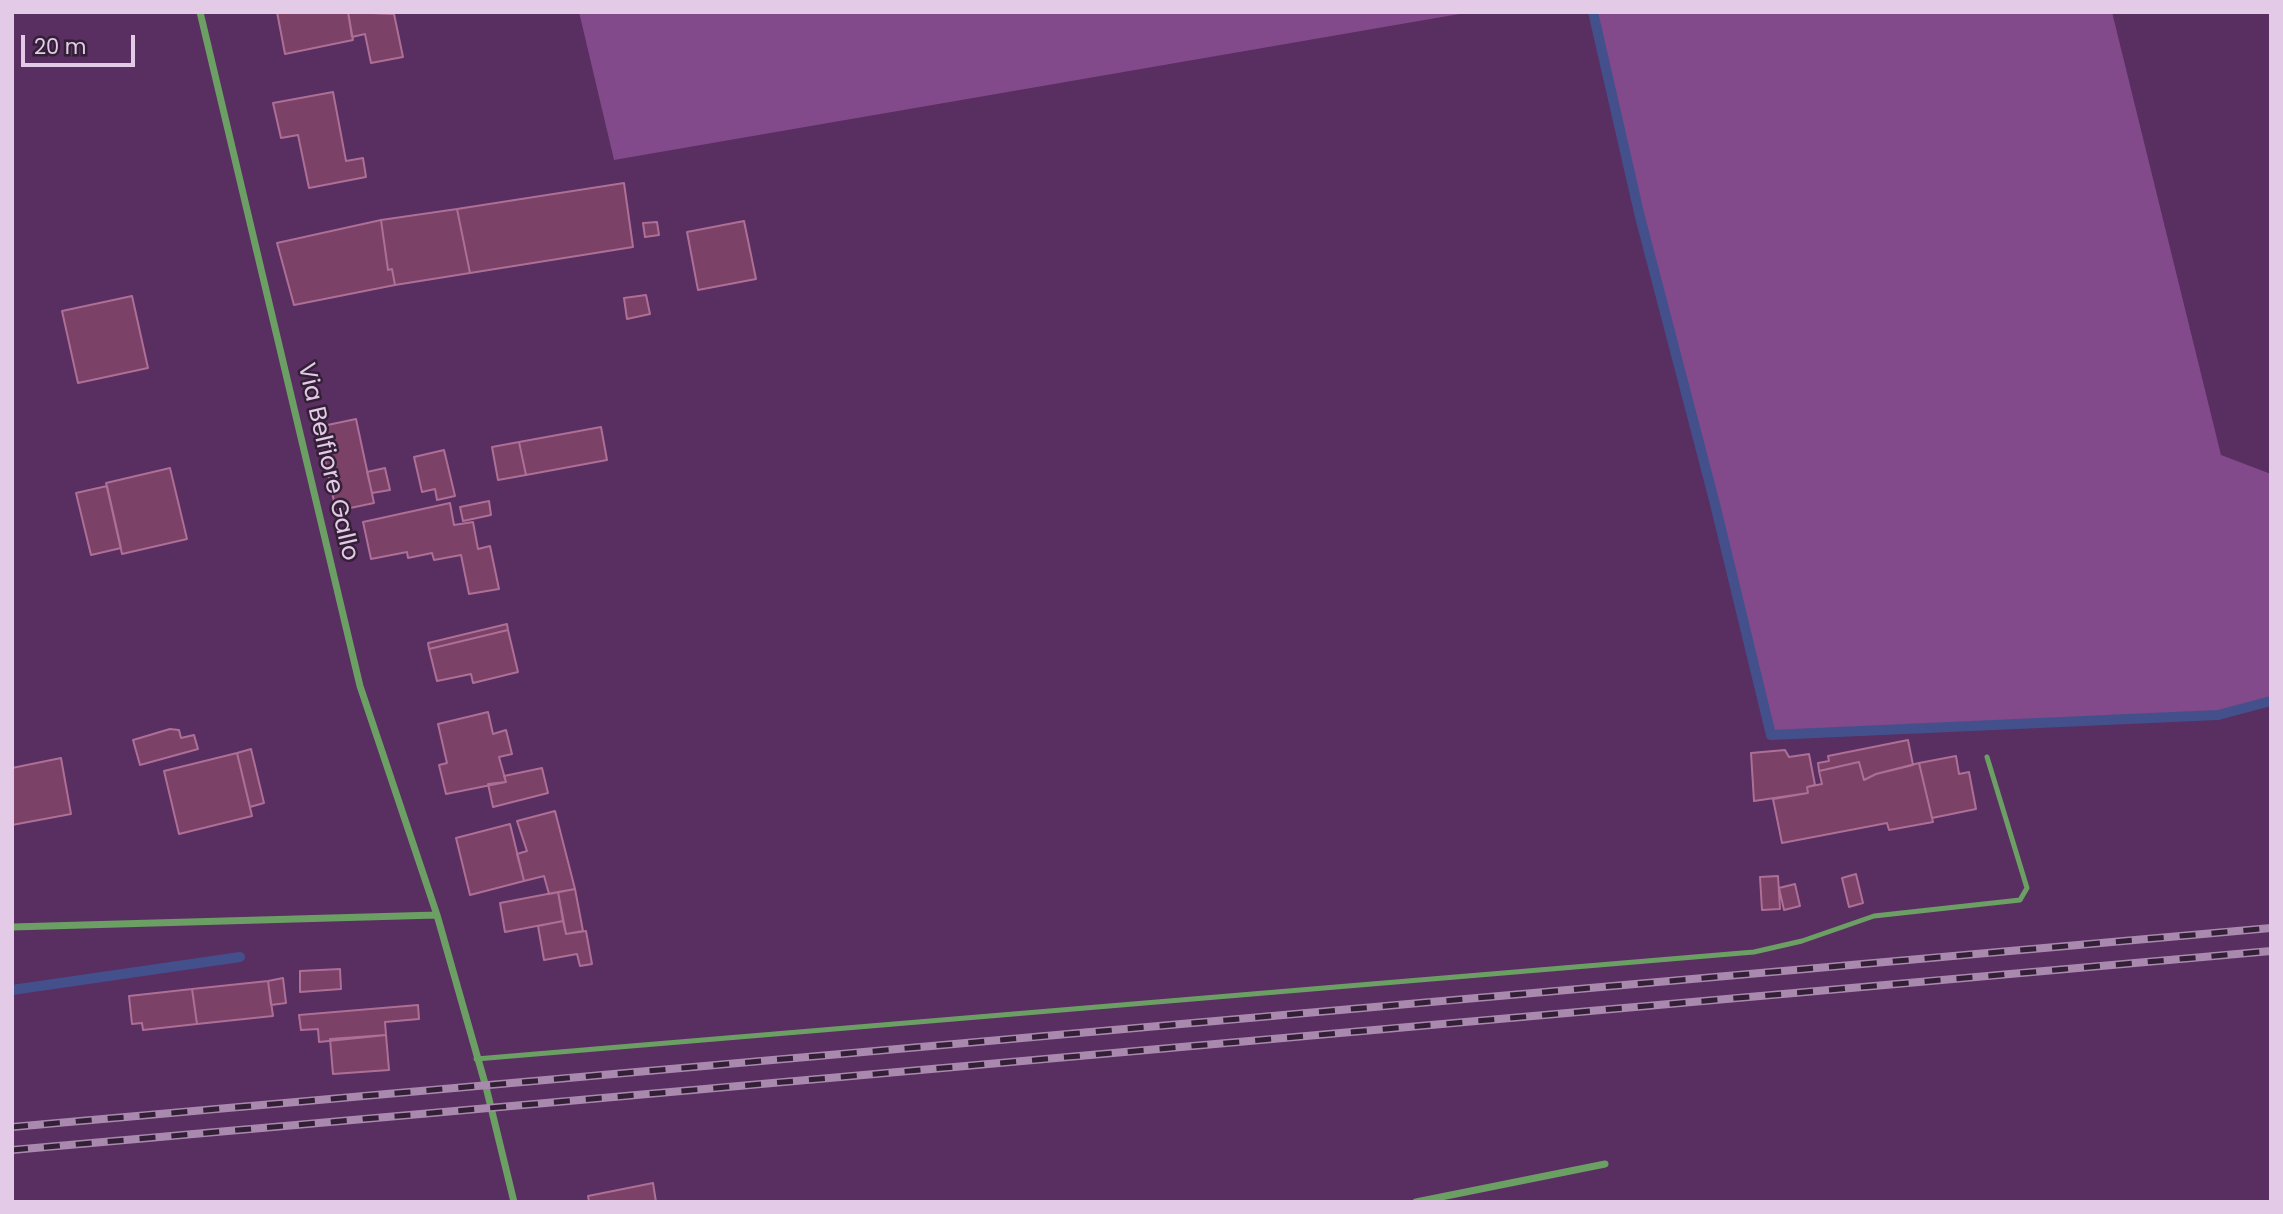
<!DOCTYPE html>
<style>
body{margin:0}
#map{position:relative;width:2283px;height:1214px;overflow:hidden;background:#592e60;font-family:Poppins,sans-serif}
canvas{display:block}
.frame{position:absolute;inset:0;border:14px solid #e3cae7;pointer-events:none}
.scale{position:absolute;left:21px;top:35px;width:114px;height:32px;box-sizing:border-box;border:4px solid #e3cae7;border-top:0;padding-left:9px;font-size:21px;line-height:24px;white-space:nowrap;color:#e3cae7;-webkit-text-stroke:5px #332037;paint-order:stroke}
</style>
<div id="map">
<canvas width="2283" height="1214"></canvas>
<div class="frame"></div>
<div class="scale">20 m</div>
</div>
<script>
const ctx = document.querySelector('canvas').getContext('2d');
ctx.lineJoin = 'round';
function paint(path, color) { ctx.fillStyle = color; ctx.fill(path, 'evenodd'); }
function stroke(path, color, width, dash) { ctx.strokeStyle = color; ctx.lineWidth = width; ctx.lineCap = dash ? 'butt' : 'round'; ctx.setLineDash(dash || []); ctx.stroke(path); }
function drawText(font, color, halo, rows, align = 'center') {
  ctx.font = font + ' Poppins,sans-serif'; ctx.lineWidth = 5; ctx.setLineDash([]); ctx.textBaseline = 'middle'; ctx.strokeStyle = halo; ctx.fillStyle = color; for (const [text, x, y, turn = 0] of rows) {
    ctx.save(); ctx.translate(x, y); ctx.rotate((+turn || 0) * Math.PI / 180); ctx.textAlign = isNaN(turn) ? turn : align; if (halo) ctx.strokeText(text, 0, 0); ctx.fillText(text, 0, 0); ctx.restore();
  }
}
paint(new Path2D(`
 M579,12H1471L614,160Z
 M1593,12H2112L2221,455L2271,474V701L2218,715L1771,735L1714,500L1640,217Z`), '#82498b');
stroke(new Path2D(`
 M1593,12L1640,217L1714,500L1771,735L2218,715L2271,701
 M12,990L240,957`), '#44508b', 10);
const building = new Path2D(`
 M277,12H348L353,40L285,54Z
 M348,12L394,14L403,57L371,63L365,34L352,37Z
 M333,92L346,161L363,158L366,177L309,188L298,135L281,138L273,103Z
 M624,183L633,247L470,273L457,209Z
 M457,209L470,273L395,285L392,269L388,270L381,220Z
 M381,220L388,270L392,269L395,285L294,305L277,243Z
 M744,221L756,279L698,290L687,232Z
 M657,222L659,235L645,237L643,223Z
 M646,295L650,314L627,319L624,298Z
 M132,296L148,368L78,383L62,311Z
 M356,419L374,503L336,511L318,427Z
 M601,427L607,460L526,475L519,442Z
 M519,442L526,475L498,480L492,447Z
 M444,450L455,496L437,500L435,489L422,492L414,457Z
 M170,468L187,539L122,554L106,483Z
 M385,468L390,490L372,493L367,472Z
 M107,486L121,548L91,555L76,493Z
 M489,501L491,515L463,521L460,507Z
 M450,503L454,525L473,522L478,549L490,546L499,589L469,594L461,555L434,560L432,553L408,558L407,552L371,559L363,522Z
 M507,624L508,630L429,649L428,643Z
 M508,630L518,672L473,683L471,674L437,681L429,649Z
 M488,712L493,734L506,730L512,754L499,757L506,782L446,794L439,765L447,763L438,724Z
 M170,729L179,730L181,738L194,735L198,749L140,765L133,740Z
 M1908,740L1913,765L1876,774L1864,780L1859,762L1819,771L1818,763L1829,761L1828,756Z
 M251,749L264,803L250,807L237,753Z
 M1785,750L1789,757L1809,754L1815,785L1807,787L1808,793L1754,801L1751,753Z
 M237,753L252,816L179,834L164,771Z
 M1956,756L1959,774L1969,772L1976,809L1932,818L1919,763Z
 M61,758L71,814L12,825V768Z
 M1859,762L1864,780L1876,774L1919,763L1933,822L1889,830L1887,823L1782,843L1773,799L1808,793L1807,787L1822,784L1819,771Z
 M542,768L548,793L493,807L488,784L506,782L504,776Z
 M555,811L575,889L549,894L544,876L524,881L517,854L527,851L517,821Z
 M510,824L524,881L470,895L456,838Z
 M1856,874L1863,903L1849,907L1842,878Z
 M1778,876L1780,909L1762,910L1760,877Z
 M1795,884L1800,906L1784,910L1779,888Z
 M575,889L583,931L566,934L558,892Z
 M558,892L563,921L505,932L500,903Z
 M563,921L566,934L586,931L592,964L580,966L577,954L544,960L538,926Z
 M340,969L341,989L300,992V971Z
 M283,978L286,1003L271,1005L268,981Z
 M268,981L273,1016L197,1024L192,989Z
 M192,989L197,1024L143,1030L142,1023L132,1024L129,996Z
 M418,1005L419,1019L385,1022L386,1035L319,1042L318,1029L301,1030L299,1015Z
 M386,1035L389,1070L333,1074L330,1039Z
 M653,1183L656,1202H589L588,1196Z`);
paint(building, '#7b4167');
stroke(building, '#ae6f97', 2);
stroke(new Path2D(`
 M476,1059L1754,952L1802,941L1874,916L2020,900L2027,888L1987,757`), '#6b9f64', 5);
stroke(new Path2D(`
 M200,12L360,686L437,915L486,1087L514,1202
 M12,927L437,915
 M1416,1202L1605,1164`), '#6b9f64', 7);
const rail = new Path2D(`
 M12,1127L2271,928
 M12,1150L2271,951`);
stroke(rail, '#aa89af', 8);
stroke(rail, '#332037', 5, [16]);
drawText('24px', '#e3cae7', '#332037', [
 ["Via Belfiore Gallo",327,462,77]
]);
</script>
